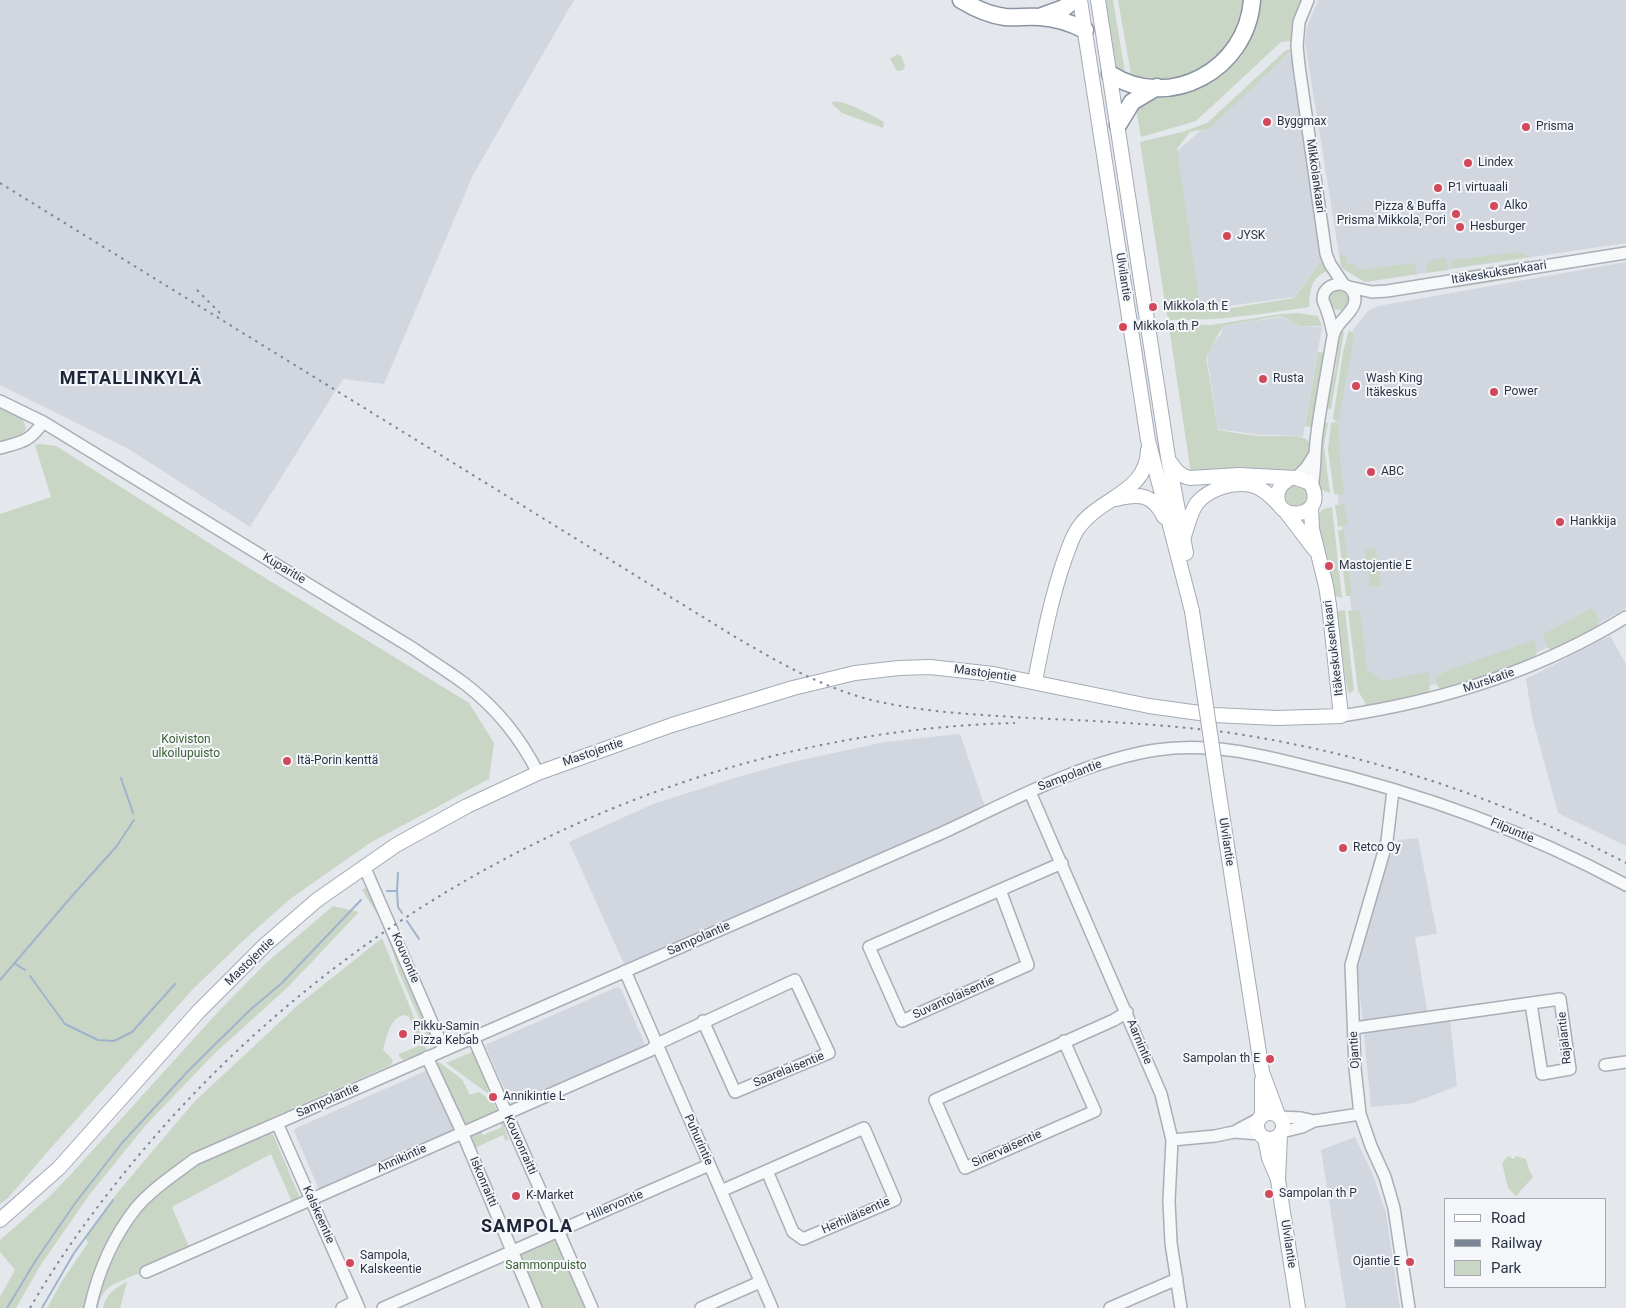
<!DOCTYPE html>
<meta charset="utf-8">
<style>
body{margin:0}
#map{position:relative;width:1626px;height:1308px;overflow:hidden;background:#e4e7ec;font-family:Roboto,sans-serif}
canvas{display:block}
.legend{position:absolute;left:1444px;top:1198px;width:162px;height:90px;box-sizing:border-box;background:#f4f6f9;border:1px solid #a4a8b1;margin:0;padding:6px 9px;list-style:none;font-size:15px;color:#2b3445}
.legend li{display:flex;align-items:center;gap:10px;height:25px}
.legend b{width:25px;border:1px solid #a4a8b1}
</style>
<div id="map">
<canvas width="1626" height="1308"></canvas>
<ul class="legend">
<li><b style="height:6px;background:#fff"></b>Road</li>
<li><b style="height:6px;background:#7d8696"></b>Railway</li>
<li><b style="height:14px;background:#c9d6c5"></b>Park</li>
</ul>
</div>
<script>
const ctx = document.querySelector('canvas').getContext('2d');
ctx.lineJoin = 'round';
function paint(path, color) { ctx.fillStyle = color; ctx.fill(path, 'evenodd'); }
function stroke(path, color, width, dash) { ctx.strokeStyle = color; ctx.lineWidth = width; ctx.lineCap = dash ? 'butt' : 'round'; ctx.setLineDash(dash || []); ctx.stroke(path); }
function drawText(font, color, halo, rows, align = 'center') {
  ctx.font = font + ' Roboto,sans-serif'; ctx.lineWidth = 4; ctx.setLineDash([]); ctx.textBaseline = 'middle'; ctx.strokeStyle = halo; ctx.fillStyle = color; for (const [text, x, y, turn = 0] of rows) {
    ctx.save(); ctx.translate(x, y); ctx.rotate((+turn || 0) * Math.PI / 180); ctx.textAlign = isNaN(turn) ? turn : align; if (halo) ctx.strokeText(text, 0, 0); ctx.fillText(text, 0, 0); ctx.restore();
  }
}
paint(new Path2D(`
 M0,0H574L473,175L384,384L343,379L250,527L127,448L0,385Z
 M1318,0H1626V243L1365,282L1341,267L1305,42L1307,27Z
 M1291,52L1299,98L1323,258L1294,297L1199,310L1176,152Z
 M1626,262V608L1593,627L1489,674L1380,695L1360,680L1331,441L1352,331L1366,313L1371,309L1378,306Z
 M1280,317L1290,320L1300,326L1322,327L1303,437L1287,435H1261L1218,429L1207,357L1209,350L1221,334L1223,326Z
 M1610,636L1626,664V846L1558,813L1532,717L1526,679Z
 M960,734L985,807L624,964L569,842L653,804L738,777L792,762L885,742Z
 M1418,838L1437,934L1415,937L1429,1022L1450,1019L1457,1086L1413,1103L1371,1107L1357,965L1384,869L1398,840Z
 M617,987L621,989L647,1049L513,1108L485,1045Z
 M428,1070L455,1132L320,1192L294,1131L296,1128Z
 M1355,1137L1373,1175L1386,1213L1400,1308H1346L1321,1150Z`), '#d2d6de');
paint(new Path2D(`
 M1105,0H1113L1126,78L1116,69Z
 M1118,0H1246V9L1223,57L1193,76L1160,80H1132Z
 M1258,0H1301L1293,21L1291,41L1281,42L1196,121L1141,137L1135,104L1227,68L1244,50L1256,26Z
 M1291,49V51L1210,128L1190,132L1177,149L1199,300L1212,311L1294,298L1323,258L1327,271C1310,278 1310,292 1309,307C1262,314 1217,321 1170,320L1167,315L1140,142L1182,132L1207,123L1286,50Z
 M898,54L902,57L905,66L903,70L897,71L890,59Z
 M833,101C851,103 868,113 884,122L883,128L842,113L832,104Z
 M1520,252L1530,257L1452,268L1451,260Z
 M1339,255H1346L1347,264H1355V267L1360,270L1415,263L1417,274L1365,282L1343,269Z
 M1446,258L1448,270L1426,273C1424,259 1435,259 1446,258Z
 M1530,260L1526,265L1453,277L1452,273Z
 M1525,273L1530,276L1455,288L1454,285Z
 M1328 299a11 11 0 1 1 22 0a11 11 0 1 1-22 0Z
 M1298,313L1318,316L1322,326H1300L1290,320L1280,316L1223,326L1206,357L1218,430C1232,432 1247,435 1261,436C1272,437 1300,433 1308,441C1316,450 1303,465 1298,473L1191,474L1169,327L1172,324L1211,325L1281,314Z
 M1341,330L1344,332L1331,409L1325,408L1335,371Z
 M1349,330L1354,335L1339,420L1333,419L1343,352Z
 M1318,352L1326,353L1313,428L1305,426Z
 M0,409L23,419L26,429C21,438 9,441 0,444Z
 M1325,423H1328L1324,446L1330,493L1322,490L1318,485L1323,426Z
 M1331,423H1339L1340,461L1344,495L1334,494L1328,450Z
 M40,444L56,446L236,560L469,703L494,743L489,779L370,843L290,899L245,939L193,989L49,1150L8,1198L0,1204V514L51,497L35,445Z
 M1284 496a12 12 0 1 1 24 0a12 12 0 1 1-24 0Z
 M1344,504L1348,525L1338,527L1335,505Z
 M1332,507L1342,598L1335,596L1329,566L1317,544L1318,514L1323,509Z
 M1338,530H1344L1352,596H1346Z
 M1376,548L1381,586L1370,587L1365,550Z
 M1592,608L1599,619L1596,630L1556,650L1549,649L1544,639V634Z
 M1345,610L1354,690L1349,694L1346,683L1336,615L1338,611Z
 M1360,610L1367,669L1382,681L1428,672L1430,689L1425,696L1365,708V702L1358,691L1348,611Z
 M1534,640L1537,651L1535,659L1484,679L1441,690L1436,684V677L1446,671Z
 M368,886L433,1038L430,1043L399,973L393,952L379,917L362,890Z
 M333,906L359,912L288,987L214,1054L145,1126L90,1194L40,1266L16,1308H0V1297L15,1270L0,1252V1240L50,1196L72,1173L218,1012L266,963Z
 M382,938L424,1042L419,1041L409,1017L404,1015C389,1018 387,1038 383,1050L393,1060L391,1065L275,1116L205,1149L118,1226L97,1263L87,1293L84,1308H47L62,1281L88,1243L85,1237L118,1192L194,1102L298,1005Z
 M421,1045L427,1048L424,1052L403,1060L399,1056V1054Z
 M474,1051L490,1087L487,1088L490,1095L446,1063Z
 M439,1062L462,1079L470,1095L479,1092L493,1102L498,1113L464,1129L436,1063Z
 M502,1120L509,1141L505,1140L503,1135L475,1148L492,1185L489,1187L467,1135L480,1129L483,1135L502,1127L499,1121Z
 M267,1133L273,1134L300,1198L293,1204L271,1154L172,1207L190,1249L187,1252L112,1285C104,1291 100,1297 98,1308H94C107,1252 138,1201 187,1170C212,1155 240,1144 267,1133Z
 M1508,1156L1514,1159L1516,1156L1526,1159L1529,1170L1533,1177L1516,1196L1508,1188L1502,1163Z
 M554,1237L556,1238L587,1308H542L518,1253Z
 M127,1282L120,1308H103C106,1294 115,1288 127,1282Z`), '#c9d6c5');
stroke(new Path2D(`
 M121,778L133,813
 M387,891H397L398,907L402,913
 M397,891L398,873
 M407,921L419,939
 M14,963L25,970
 M30,976L65,1024L98,1040L114,1041L132,1032L175,984
 M0,980L72,896L116,847L134,820
 M7,1308L36,1260L76,1202L122,1143L190,1069L251,1009L282,983L361,900
 M42,1308L74,1253L113,1200`), '#9fb4cc', 2);
const minor = new Path2D(`
 M1308,0L1299,22L1297,46L1299,66L1326,254L1330,264L1344,285
 M1349,287L1372,292L1387,291L1626,253
 M0,401L43,422L414,649C431,661 449,672 465,684C495,707 521,739 538,773
 M0,448C21,442 30,442 43,422
 M1296,478L1306,468L1315,454
 M1312,486C1316,468 1314,452 1317,433C1321,403 1327,372 1332,342C1333,337 1333,332 1337,327C1343,317 1361,306 1353,292C1345,278 1322,284 1323,300C1324,304 1326,307 1327,311C1330,318 1331,326 1333,333
 M1341,716C1442,701 1539,671 1626,617
 M1393,790L1387,841L1351,965L1355,1068L1360,1114L1371,1146L1385,1177L1394,1208L1409,1308
 M1030,792L1161,1094L1172,1140L1169,1201L1171,1243L1181,1308
 M364,866L444,1050
 M1000,890L1028,965L902,1021L869,947L1062,863
 M625,971L772,1308
 M1354,1028L1560,999L1570,1069L1542,1074L1531,1004
 M473,1037L592,1308
 M1064,1041L1095,1111L965,1168L935,1100L1114,1020L1127,1012
 M427,1057L462,1132L536,1308
 M1605,1065L1626,1062
 M1280,1117L1301,1118L1314,1121
 M277,1123L359,1308
 M1234,1132L1260,1134
 M1282,1132L1302,1127L1314,1121L1360,1114
 M1172,1140L1215,1136L1234,1132L1260,1118
 M721,1191L864,1128L895,1200L803,1239L793,1232L767,1171
 M146,1272L651,1050L657,1044L795,980L829,1053L735,1092L703,1021
 M90,1308C98,1272 113,1237 136,1208C152,1189 175,1174 195,1159L942,833C1011,801 1081,762 1156,750C1208,742 1258,754 1309,767C1420,793 1526,831 1626,885
 M342,1308L356,1301
 M383,1308L709,1165
 M701,1308L760,1282
 M1110,1308L1177,1279`);
const major = new Path2D(`
 M1080,0L1148,440L1192,611
 M1098,0L1168,457L1186,553
 M1170,462C1175,470 1180,476 1190,478L1239,475L1296,478L1308,482L1312,486C1327,520 1271,523 1278,492C1280,485 1285,481 1291,478
 M1116,499C1139,493 1153,494 1164,517
 M1286,512L1315,550
 M1184,536C1188,525 1190,513 1197,503C1210,488 1236,480 1255,486C1265,490 1273,498 1280,506
 M1035,681C1043,640 1051,598 1065,558C1069,548 1072,536 1079,527C1100,497 1147,493 1148,450
 M1219,794L1262,1072L1278,1115
 M1262,1080V1116
 M1257 1126a13 13 0 1 1 26 0a13 13 0 1 1-26 0Z
 M1280,1135L1278,1180L1298,1308
 M1265,1138L1269,1158L1277,1177
 M0,1220L59,1168L198,1012L265,945L317,900L396,845L467,806L538,773L672,725L793,688L855,673L899,668L930,667L993,674L1149,706L1214,715L1277,718L1341,716L1329,605L1326,586L1312,529L1311,507`);
const highway = new Path2D(`
 M961,0C974,8 989,15 1005,17C1016,18 1028,16 1040,17C1057,18 1071,23 1085,30
 M1042,16L1064,8L1074,0
 M1110,74C1169,112 1247,70 1252,0
 M1118,125L1132,102L1157,87`);
stroke(minor, '#a9aeb7', 14);
stroke(major, '#a3abb8', 16);
stroke(highway, '#8b94a3', 19);
stroke(minor, '#f7f8fa', 11);
stroke(major, '#fff', 14);
stroke(highway, '#fff', 16);
stroke(new Path2D(`
 M0,183L732,635C781,664 833,694 890,704C936,713 983,715 1030,718C1097,721 1165,724 1231,733C1370,754 1501,798 1626,863
 M197,290L221,314
 M30,1308C66,1246 110,1188 157,1134C372,888 687,731 1015,723`), '#7d8696', 2, [2.5, 5]);
const majorBridge = new Path2D(`
 M1192,611L1219,794`);
stroke(majorBridge, '#a3abb8', 16, []);
stroke(majorBridge, '#fff', 14);
for (const [x, y, r, color] of [
 [1267,122,5,"#d1495b"],
 [1526,127,5,"#d1495b"],
 [1468,163,5,"#d1495b"],
 [1438,188,5,"#d1495b"],
 [1494,206,5,"#d1495b"],
 [1456,214,5,"#d1495b"],
 [1460,227,5,"#d1495b"],
 [1227,236,5,"#d1495b"],
 [1153,307,5,"#d1495b"],
 [1123,327,5,"#d1495b"],
 [1263,379,5,"#d1495b"],
 [1356,386,5,"#d1495b"],
 [1494,392,5,"#d1495b"],
 [1371,472,5,"#d1495b"],
 [1560,522,5,"#d1495b"],
 [1329,566,5,"#d1495b"],
 [287,761,5,"#d1495b"],
 [1343,848,5,"#d1495b"],
 [403,1034,5,"#d1495b"],
 [1270,1059,5,"#d1495b"],
 [493,1097,5,"#d1495b"],
 [1269,1194,5,"#d1495b"],
 [516,1196,5,"#d1495b"],
 [1410,1262,5,"#d1495b"],
 [350,1263,5,"#d1495b"]
]) { const dot = new Path2D(); dot.arc(x, y, r, 0, 2 * Math.PI); ctx.fillStyle = color; ctx.fill(dot); stroke(dot, '#f4f6f9', 2); }
drawText('12px', '#2b3445', '#f4f6f9', [
 ["Byggmax",1277,122],
 ["Prisma",1536,127],
 ["Lindex",1478,163],
 ["P1 virtuaali",1448,188],
 ["Alko",1504,206],
 ["Pizza & Buffa",1446,207,"right"],
 ["Prisma Mikkola, Pori",1446,221,"right"],
 ["Hesburger",1470,227],
 ["JYSK",1237,236],
 ["Mikkola th E",1163,307],
 ["Mikkola th P",1133,327],
 ["Rusta",1273,379],
 ["Wash King",1366,379],
 ["Itäkeskus",1366,393],
 ["Power",1504,392],
 ["ABC",1381,472],
 ["Hankkija",1570,522],
 ["Mastojentie E",1339,566],
 ["Itä-Porin kenttä",297,761],
 ["Retco Oy",1353,848],
 ["Pikku-Samin",413,1027],
 ["Pizza Kebab",413,1041],
 ["Sampolan th E",1260,1059,"right"],
 ["Annikintie L",503,1097],
 ["Sampolan th P",1279,1194],
 ["K-Market",526,1196],
 ["Sampola,",360,1256],
 ["Kalskeentie",360,1270],
 ["Ojantie E",1400,1262,"right"]
], 'left');
drawText('12px', '#2b3445', '#f4f6f9', [
 ["Mikkolankaari",1315,176,82],
 ["Itäkeskuksenkaari",1499,273,-9],
 ["Ulvilantie",1123,277,81],
 ["Kuparitie",284,569,31],
 ["Itäkeskuksenkaari",1334,648,-97],
 ["Mastojentie",985,674,8],
 ["Murskatie",1489,681,-19],
 ["Mastojentie",593,753,-19],
 ["Sampolantie",1070,776,-21],
 ["Filpuntie",1512,831,23],
 ["Ulvilantie",1226,842,81],
 ["Sampolantie",699,939,-24],
 ["Kouvontie",405,958,67],
 ["Mastojentie",250,962,-44],
 ["Suvantolaisentie",954,998,-24],
 ["Rajalantie",1565,1038,-96],
 ["Aarnintie",1139,1042,67],
 ["Ojantie",1355,1050,-93],
 ["Saarelaisentie",789,1070,-22],
 ["Sampolantie",328,1101,-24],
 ["Puhurintie",698,1140,66],
 ["Kouvonraitti",520,1145,66],
 ["Sinerväisentie",1007,1149,-24],
 ["Annikintie",402,1159,-24],
 ["Iskonraitti",483,1182,67],
 ["Hillervontie",615,1206,-23],
 ["Kalskeentie",318,1215,66],
 ["Herhiläisentie",856,1216,-24],
 ["Ulvilantie",1288,1244,81]
]);
drawText('12px', '#3f6138', '#f4f6f9', [
 ["Koiviston",186,740],
 ["ulkoilupuisto",186,754],
 ["Sammonpuisto",546,1266]
]);
ctx.letterSpacing = '1px';
drawText('bold 18px', '#1d2536', '#f4f6f9', [
 ["METALLINKYLÄ",131,379],
 ["SAMPOLA",527,1227]
]);
ctx.letterSpacing = '0px';
</script>
